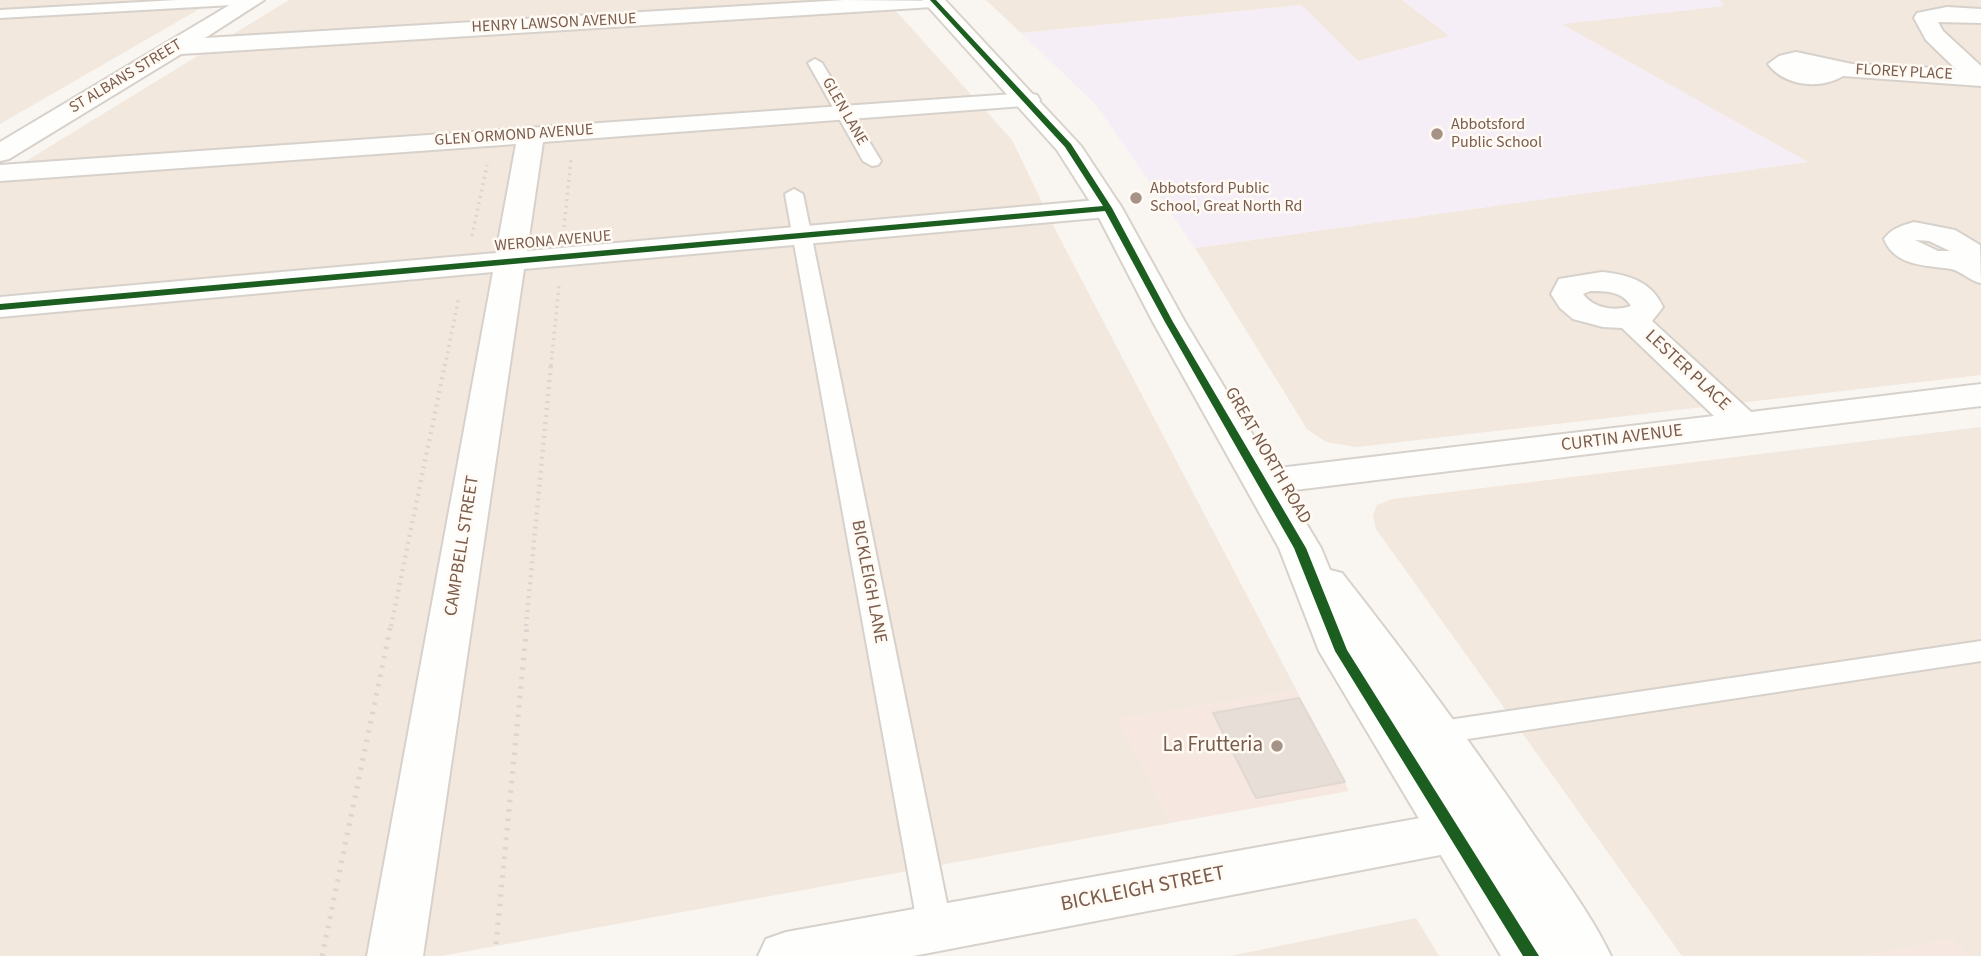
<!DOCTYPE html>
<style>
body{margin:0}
canvas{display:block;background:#f9f5f0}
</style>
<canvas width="1981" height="956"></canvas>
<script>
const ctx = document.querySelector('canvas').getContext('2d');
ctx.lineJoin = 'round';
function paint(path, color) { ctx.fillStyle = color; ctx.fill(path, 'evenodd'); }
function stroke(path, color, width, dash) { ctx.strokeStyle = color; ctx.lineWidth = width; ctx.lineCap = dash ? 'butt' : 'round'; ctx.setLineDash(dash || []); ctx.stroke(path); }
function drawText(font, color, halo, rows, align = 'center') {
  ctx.font = font + ' "Source Sans 3",sans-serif'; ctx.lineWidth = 5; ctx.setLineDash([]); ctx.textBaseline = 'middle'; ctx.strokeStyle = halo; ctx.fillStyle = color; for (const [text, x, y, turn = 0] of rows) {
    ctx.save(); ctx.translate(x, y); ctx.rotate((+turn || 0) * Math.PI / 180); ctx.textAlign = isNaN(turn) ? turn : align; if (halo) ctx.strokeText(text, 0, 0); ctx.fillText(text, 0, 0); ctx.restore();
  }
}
paint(new Path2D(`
 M0,0H215L0,124Z
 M289,0H886L1012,140L1056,231L1297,691L1118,719L1171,823L441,956H0V177Z
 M986,0H1402L1450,36L1358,61L1301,5L1021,33Z
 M1720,0H1981V375L1357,447L1326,442L1307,429L1195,248L1806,162L1561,24L1723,6Z
 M1981,427V956H1968L1953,939L1863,956H1682L1376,529L1373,515L1377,505L1393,499Z
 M1416,918L1439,956H1230Z`), '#f2e8de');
paint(new Path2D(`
 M1297,691L1349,791L1171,823L1117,719Z
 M1953,939L1968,956H1863Z`), '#f6e8e1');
paint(new Path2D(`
 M1402,0H1720L1724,6L1562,24L1808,162L1195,248L1097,106L1021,33L1301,5L1358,61L1449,36Z`), '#f6eef6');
const building = new Path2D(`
 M1299,698L1345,782L1256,798L1213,713Z`);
paint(building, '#e6ded7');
stroke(building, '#e2d8d2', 2);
const lane = new Path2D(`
 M177,0H257L250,4L0,18V10Z
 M815,59L822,63L881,161L878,165L872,166L863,161L808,63Z
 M794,189L803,194L952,928L947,939L935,943L923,939L918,928L785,194Z
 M1981,641V661L1428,745L1417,742L1413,734L1417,726L1428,723Z`);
const street = new Path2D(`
 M238,0H264L205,38L844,0L944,1L941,6L933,7L181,54L9,159L0,161V142Z
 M1947,7L1981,9V23L1938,22L1943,31L1981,66V86L1843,76C1820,90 1784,86 1768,64L1779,56L1796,52L1852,64L1956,69L1926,40L1914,18L1917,13Z
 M1028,93L1037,95L1040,100L1037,105L543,142L527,251L1108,199L1118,202L1122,208L1118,214L1108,217L524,269L423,956H367L493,272L0,317V297L496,253L516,144L0,181V165Z
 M1914,222L1955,230L1980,245L1981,283C1970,281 1961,271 1951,269C1927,265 1895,267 1884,239C1892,228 1901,226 1914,222ZM1915,240L1929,241L1950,251H1938Z
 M1602,272C1629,275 1651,281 1663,307L1652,321L1751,412L1981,384V406L1262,494L1248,490L1243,482L1248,474L1262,470L1714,416L1622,328L1603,327L1573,319L1560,308L1551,294L1559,279ZM1590,291C1606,291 1622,291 1631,306C1614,312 1593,308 1583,294Z
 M1482,807L1500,813L1508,827L1500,841L1482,847L913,956H758L766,939L786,932Z`);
const secondary = new Path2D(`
 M922,0H945L1081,146L1122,208L1185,322L1321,548L1330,570L1342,573C1408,657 1471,742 1531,831C1558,871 1590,912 1611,956H1501L1319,651L1279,548L1153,322L1094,208L1057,150Z`);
stroke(lane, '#d7d1cb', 4);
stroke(street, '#d7d1cb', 4);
stroke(secondary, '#d9d2cb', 4);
stroke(new Path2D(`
 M564,227L571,160
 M472,236L487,165
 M445,366L459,296
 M551,366L559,285`), '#dcd5d0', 3.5, [2, 4.5]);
stroke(new Path2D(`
 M391,626L445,364
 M526,626L551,364`), '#dcd5d0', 4.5, [2, 5]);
stroke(new Path2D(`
 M496,944L527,624
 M322,956L391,624`), '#dcd5d0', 5, [2.5, 7]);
paint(lane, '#fefefd');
paint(street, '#fefefd');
paint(secondary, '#fefefd');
paint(new Path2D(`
 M930,0H936L1071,144L1112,208L1173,322L1306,548L1347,650L1539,956H1523L1335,651L1294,548L1165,322L1105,211L0,310V304L1103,206L1065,147Z`), '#1b5e20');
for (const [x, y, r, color] of [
 [1437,134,7,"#a69286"],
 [1136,198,7,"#a69286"],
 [1277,746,7,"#a69286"]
]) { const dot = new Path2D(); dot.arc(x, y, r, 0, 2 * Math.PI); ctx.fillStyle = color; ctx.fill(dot); stroke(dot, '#fffaf3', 2.5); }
drawText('16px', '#7a5c4d', '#fffaf3', [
 ["HENRY LAWSON AVENUE",554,24,-3],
 ["FLOREY PLACE",1904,73,3],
 ["ST ALBANS STREET",126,77,-31],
 ["GLEN LANE",844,112,60],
 ["GLEN ORMOND AVENUE",514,136,-4],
 ["WERONA AVENUE",553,242,-5]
]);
drawText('16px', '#7a5c4d', '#fffaf3', [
 ["Abbotsford",1451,125],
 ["Public School",1451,143],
 ["Abbotsford Public",1150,189],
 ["School, Great North Rd",1150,207]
], 'left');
drawText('18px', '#7a5c4d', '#fffaf3', [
 ["LESTER PLACE",1687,371,43],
 ["CURTIN AVENUE",1622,439,-7],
 ["GREAT NORTH ROAD",1267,456,60],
 ["CAMPBELL STREET",463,546,-81],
 ["BICKLEIGH LANE",868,582,79]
]);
drawText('21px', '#7a5c4d', '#fffaf3', [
 ["La Frutteria",1263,746]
], 'right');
drawText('21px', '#7a5c4d', '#fffaf3', [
 ["BICKLEIGH STREET",1143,890,-11]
]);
</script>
